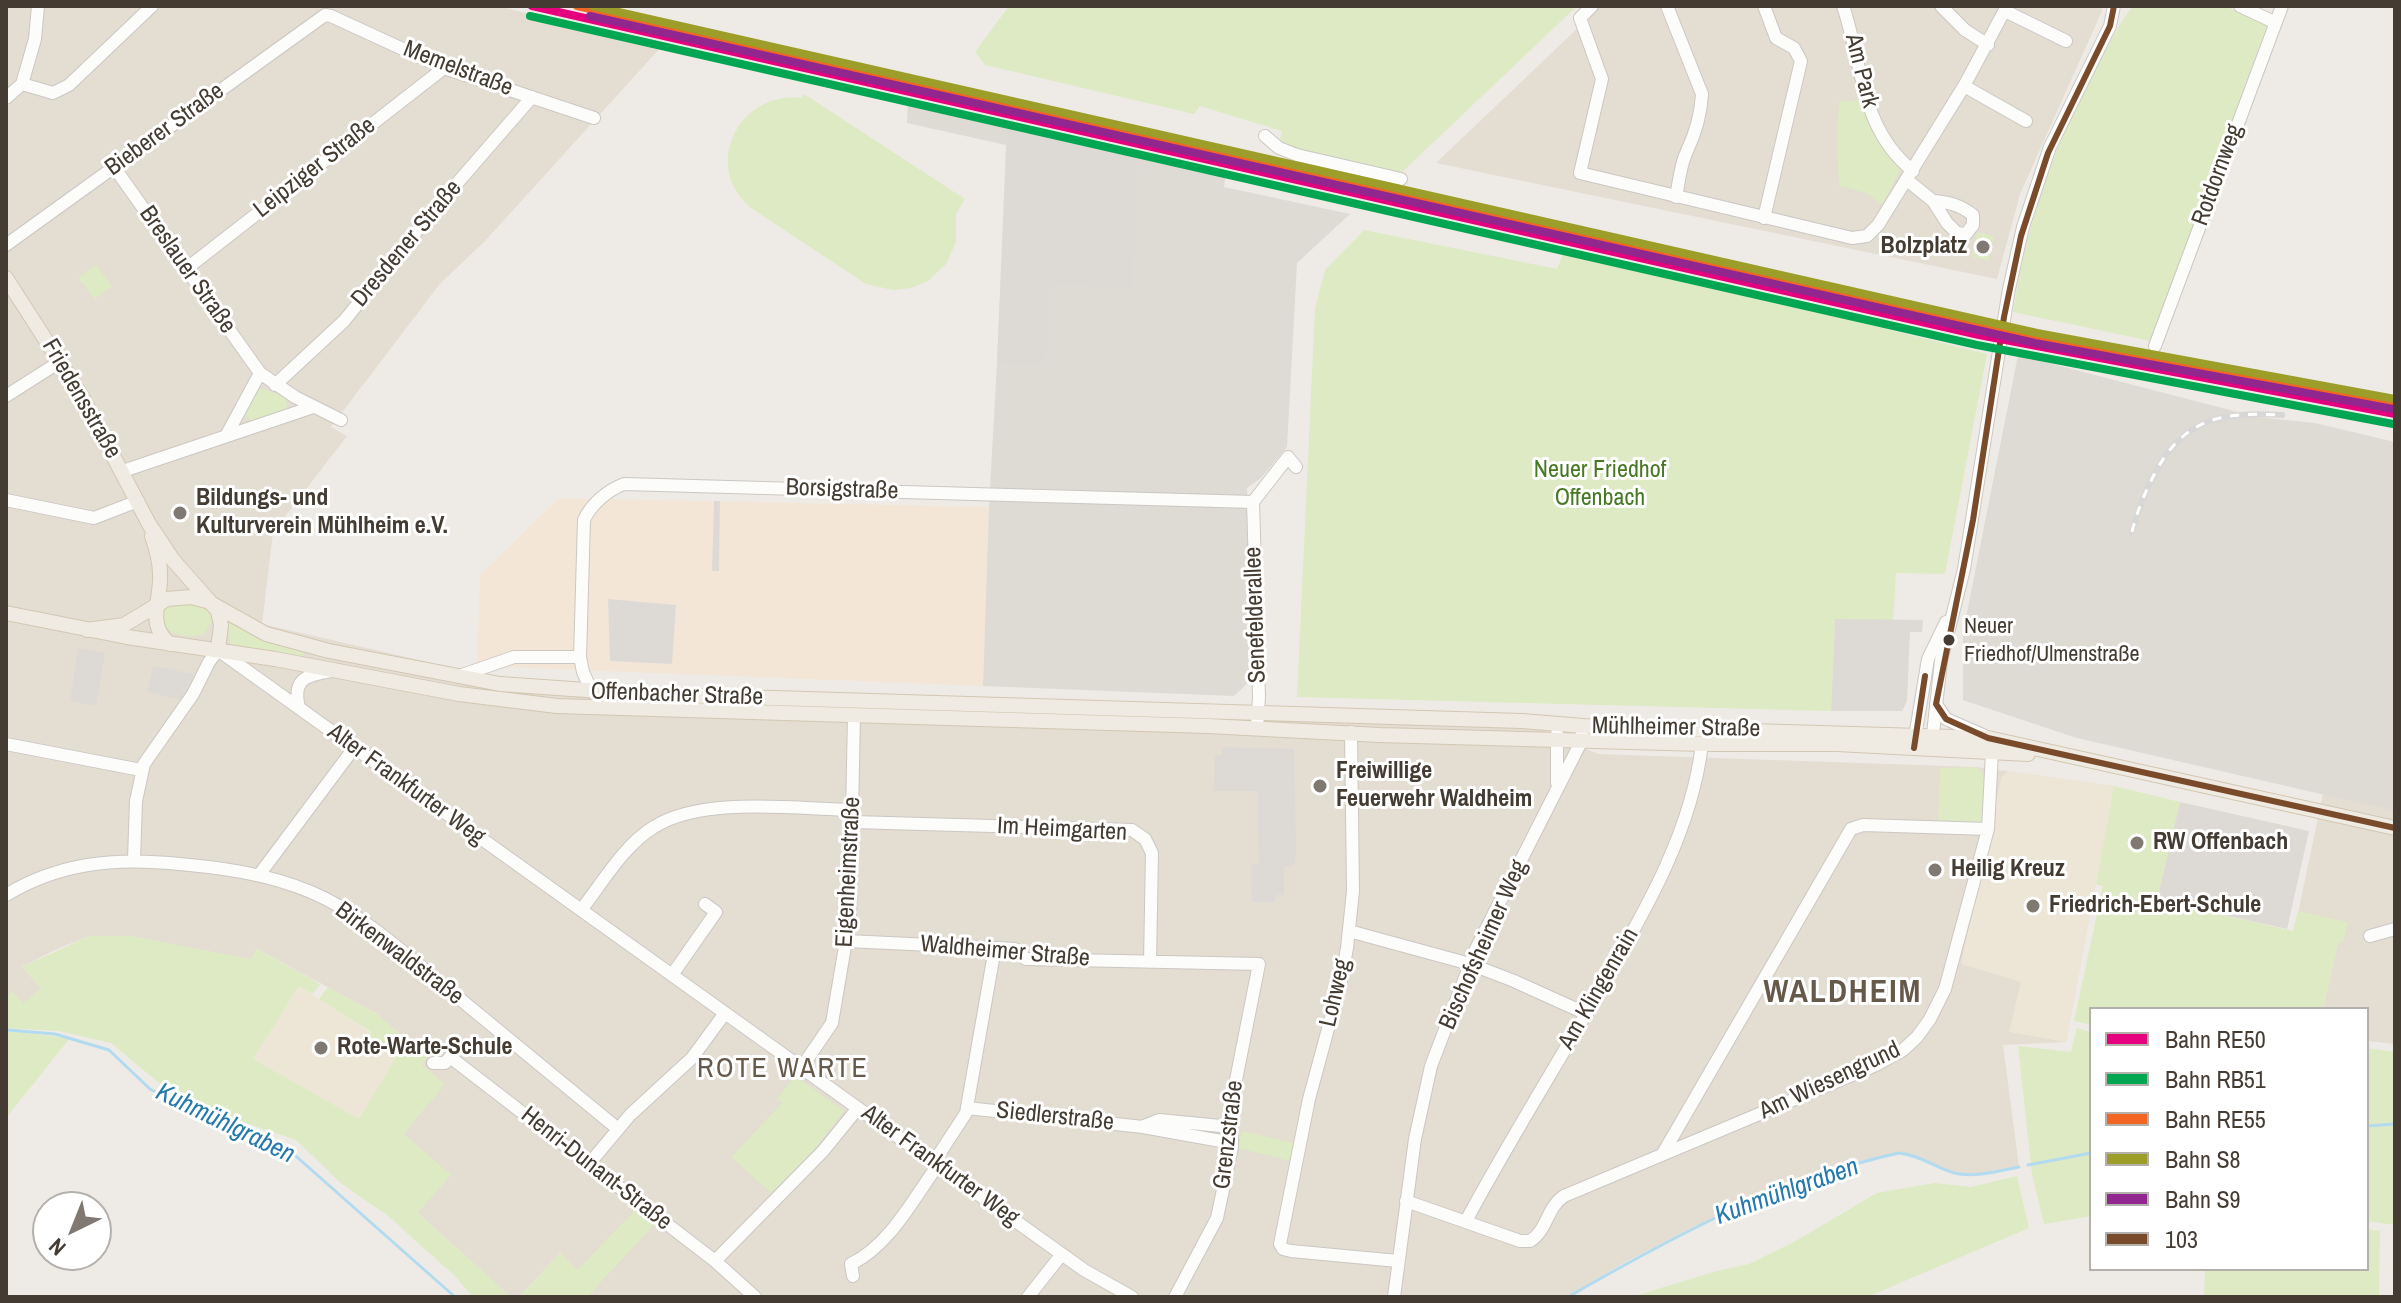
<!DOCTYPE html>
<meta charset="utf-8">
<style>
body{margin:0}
#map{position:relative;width:2401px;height:1303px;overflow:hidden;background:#eeebe6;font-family:"Archivo Narrow",sans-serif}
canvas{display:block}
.frame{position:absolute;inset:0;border:8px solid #443c32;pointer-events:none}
.legend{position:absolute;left:2089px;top:1007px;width:280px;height:264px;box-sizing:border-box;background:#fff;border:2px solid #b4b1ad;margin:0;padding:10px 14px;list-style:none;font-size:24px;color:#443c32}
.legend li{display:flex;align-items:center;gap:16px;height:40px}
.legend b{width:40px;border:2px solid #b4b1ad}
.north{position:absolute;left:32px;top:1191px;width:80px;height:80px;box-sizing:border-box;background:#fff;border:2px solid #b4b1ad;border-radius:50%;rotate:223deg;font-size:22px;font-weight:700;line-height:32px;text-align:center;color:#443c32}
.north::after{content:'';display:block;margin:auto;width:28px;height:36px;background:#807971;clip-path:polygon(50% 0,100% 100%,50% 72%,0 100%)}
</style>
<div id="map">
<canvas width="2401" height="1303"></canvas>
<div class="frame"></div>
<ul class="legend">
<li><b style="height:10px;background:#e5007d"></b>Bahn RE50</li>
<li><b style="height:10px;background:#00a651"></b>Bahn RB51</li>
<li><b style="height:10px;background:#f26522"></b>Bahn RE55</li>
<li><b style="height:10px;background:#9c9e29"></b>Bahn S8</li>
<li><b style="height:10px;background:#91268f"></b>Bahn S9</li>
<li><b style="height:10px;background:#7a4b2a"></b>103</li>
</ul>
<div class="north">N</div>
</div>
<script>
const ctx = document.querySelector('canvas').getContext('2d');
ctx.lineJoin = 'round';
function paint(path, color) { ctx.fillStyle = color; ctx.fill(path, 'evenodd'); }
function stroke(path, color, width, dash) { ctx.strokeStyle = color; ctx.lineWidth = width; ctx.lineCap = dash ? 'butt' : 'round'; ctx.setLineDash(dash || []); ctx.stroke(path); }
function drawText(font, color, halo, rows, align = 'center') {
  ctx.font = font + ' "Archivo Narrow",sans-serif'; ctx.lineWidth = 6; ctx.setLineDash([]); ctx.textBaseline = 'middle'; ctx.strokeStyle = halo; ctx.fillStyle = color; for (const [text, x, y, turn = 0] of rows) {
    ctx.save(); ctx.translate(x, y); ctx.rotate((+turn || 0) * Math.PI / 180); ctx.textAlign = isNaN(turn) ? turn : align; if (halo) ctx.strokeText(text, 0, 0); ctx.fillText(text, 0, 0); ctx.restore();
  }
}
paint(new Path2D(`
 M6,6H498L661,47L486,240L439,285L331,427L347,436L273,532L262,624L502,679L593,692L1522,721L1598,754L1976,767L2114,786L2066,1042L2003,1045L2019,1167L1979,1174L1956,1173L1909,1154L1899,1153L1824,1174L1758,1198L1689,1229L1622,1264L1568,1297H587L577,1270L560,1253L519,1297H511L418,1213L404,1134L422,1065L427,1057L374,1012L257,949L251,960L131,936H89L55,950L22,967L41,988L23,1004L12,992L6,997Z
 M1601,6H2101L2102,11L2020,194L1997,279L1436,163Z
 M2323,794L2395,811V1044L2367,1041V1009H2323L2338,943L2294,932Z`), '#e3ddd2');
paint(new Path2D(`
 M559,498L989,507L983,686L477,666L480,575Z`), '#f3e6d7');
paint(new Path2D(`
 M908,102L1226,172L1224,187L1350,214L1297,263L1287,447L1261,478L1247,488L1250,681L1234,696L983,686L989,507L997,363L1006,145L907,123Z
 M2018,355L2257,417L2315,423L2395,442V811L2077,738L1963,700V633Z`), '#dedad4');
paint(new Path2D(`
 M2008,771L2114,786L2066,1042L2009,1032L2021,982L1961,964L2001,778Z
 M299,986L371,1033L368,1039L396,1057L360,1120L253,1059Z`), '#ede6d7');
paint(new Path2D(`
 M1009,6H1577L1398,176L1285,148L1280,138L1282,131L1200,106L1194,114L985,65L975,52Z
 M2133,6H2225L2267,25L2151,341L2013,312C2027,224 2049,160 2089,80C2103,55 2115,29 2133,6Z
 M804,94L965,199L956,214V242L946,264L928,281L911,288L893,290L866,284L751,208C701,166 739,91 801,98Z
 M1862,100L1873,132L1901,169L1882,205L1866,193L1839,186L1837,136L1839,101Z
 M1364,230L1557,269L1564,252L1655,272L1987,354L1945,574L1896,573L1893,621L1835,619L1831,711L1297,697L1315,309L1325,270Z
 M1977,232L1994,236L1989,261L1972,257Z
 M96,264L112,286L95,299L78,278Z
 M260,388L285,397L287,406L284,411L251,421L246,416L245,410Z
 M182,601C197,604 210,605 212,621L204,634C170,645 139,612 182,601Z
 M226,620L258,638L304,653L303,657L231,646Z
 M1976,767L1983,774L1986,823L1938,822L1940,768Z
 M2114,786L2180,802L2157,900L2293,931L2298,911L2348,922L2343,943H2338L2323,1009H2091V1025L2074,1021L2103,886L2096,884Z
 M89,936H131L251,959L256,949L312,979L320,985L312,994L299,986L253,1059L359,1119L396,1057L368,1039L371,1032L319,999L328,987L374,1012L427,1057L422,1065L445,1084L404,1134L451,1175L418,1213L511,1297H473L455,1276L387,1215L342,1184L296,1140L198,1107L159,1083L111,1043L59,1031L6,1028V997L12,991L24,1003L41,988L22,967Z
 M2077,1028L2091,1032V1216L2044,1224L2032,1174L2018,1046L2071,1052Z
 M6,1031L70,1038L6,1118Z
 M2367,1048L2395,1052V1225L2367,1221Z
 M795,1076L844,1111L813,1151L771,1193L731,1157L782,1103L777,1099Z
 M1242,1131L1294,1143L1290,1161L1238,1148Z
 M2017,1176L2029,1228L1867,1297H1631L1717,1271L1749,1264L1794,1242L1877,1193L1934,1183L1971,1187Z
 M636,1209L655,1224L587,1297H519L560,1253L577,1270Z
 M2367,1229L2380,1231L2379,1297H2204L2205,1269H2367Z`), '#ddeac3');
paint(new Path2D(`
 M1008,125L1137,154L1133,287L1050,285L1047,344L1043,365L997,363Z
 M714,501H720L719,571H712Z
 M608,599L676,605L672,664L610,661Z
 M1835,619L1923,620L1922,632H1910L1907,701L1902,711H1831Z
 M78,648L105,653L96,706L70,701Z
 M153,666L193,674L189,691L183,700L147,692Z
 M1222,747L1294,749L1296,854L1294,864L1284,867V895H1276L1275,902H1252L1251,865L1259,864L1258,791H1214L1215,755H1222Z
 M2180,802L2309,831L2287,929L2157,900Z`), '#dddad6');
stroke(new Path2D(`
 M8,1030L55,1034L109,1050L150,1089L194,1113L289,1150L455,1297
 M2367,1126L2395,1124
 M2028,1165L2091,1153
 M1568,1297C1672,1237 1779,1179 1899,1153C1919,1155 1935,1167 1954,1173C1975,1178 1999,1171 2019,1167`), '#b2dbf0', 3);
const minor = new Path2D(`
 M38,6L35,39L22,84L53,93L69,85L152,6
 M1592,6L1580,18L1602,79L1580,173L1852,238L1867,236L1878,225L1964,86L2007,6
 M1667,6L1702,94C1701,114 1695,134 1687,151C1680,165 1679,183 1676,197
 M1764,6L1776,38L1794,48L1801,61L1764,218
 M1843,6C1863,65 1860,129 1913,171
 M1941,6L1965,30L1988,45
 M2240,6L2274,22
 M2005,11L2066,41
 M1964,86L2026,121
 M6,98L22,84
 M1265,136L1279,148L1297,155L1401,179
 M114,167L260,373L295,397L341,420
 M1907,180L1933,201L1947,223L1957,233L1966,234L1973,225V215C1960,205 1949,202 1933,201
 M6,245L325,15L331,16L444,68L594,118
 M186,269L444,68
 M2155,346L2282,6
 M275,385L344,321L433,211L532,97
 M6,396L61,361
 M226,436L260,373
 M123,471L313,407
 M6,500L94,518L138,501
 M1253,502L1259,697L1257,728
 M1253,502L1288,457L1296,467
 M459,676L514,657H580
 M592,692L583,672L580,657L584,520C591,504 608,490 624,484L1253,502
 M1936,704L1946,719L1985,736
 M299,708C292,679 306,675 331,671
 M1351,732L1353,891L1347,948L1341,981L1309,1099L1280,1244L1283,1249L1291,1251L1398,1261
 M1914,743L1928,659L1946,622
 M1932,743L1941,661L1964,569L2009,289L2023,227L2050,147L2110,26L2114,6
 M6,744L141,770
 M1557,783V734
 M853,822L1132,830L1145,839L1152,853L1150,962
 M134,860L136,801L144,764L193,694L209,662L218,650L1084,1270L1132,1297
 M259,875L354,748
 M6,895C57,864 111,858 169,863C217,867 266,873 311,892C363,914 406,955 449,990C505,1036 562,1083 618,1129
 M581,910C603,882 624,845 654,827C703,796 796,809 853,810
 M1349,931L1470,964L1514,981L1587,1014
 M2370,936L2395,929
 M847,941L1015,949L1026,959L1259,964L1232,1100V1147L1217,1218L1175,1297
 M672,975L716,912L705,904
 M433,1063H445L450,1057L715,1261L755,1297
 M802,1067L832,1023L850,917L854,715
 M967,1108L1143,1127L1232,1143
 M1144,1126L1159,1120L1231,1127
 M1662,1155L1851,829L1863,825L1988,829
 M934,1162L966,1113L995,948
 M589,1164L630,1115L692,1058L725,1013
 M1406,1201L1520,1241H1530C1547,1231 1547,1207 1564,1196L1876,1065L1903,1050L1917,1037L1930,1019L1945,989L1988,829L1992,752
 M1466,1221C1510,1139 1560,1060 1606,979C1648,906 1692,829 1702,744
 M715,1261L823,1151L858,1108
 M853,1276L851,1264C890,1245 913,1199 938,1165
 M1028,1297L1062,1254
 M1394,1297L1415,1139L1431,1066L1476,949L1582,740V733`);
const major = new Path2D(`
 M6,278L81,395L149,524L173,560L218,611L221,625L218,650
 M152,536C156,548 160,560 160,573C162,600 145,624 170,644
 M6,613L127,637L275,659L459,694L557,706L1208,726L1379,735L1702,744H1837L2028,754
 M87,630L124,625L167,599L191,597L207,601L266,634L329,651L500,684L644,694L1522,721L1583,726L1988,738L2395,828`);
stroke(minor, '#cbc7c2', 14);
stroke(major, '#d2c7b2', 16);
stroke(minor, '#fcfcfb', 12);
stroke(major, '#f0ebe2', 14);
const rail = new Path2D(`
 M2132,532C2137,511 2145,492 2155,473C2185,417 2222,412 2282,415`);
stroke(rail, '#d8d7d7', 6);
stroke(rail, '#fff', 3, [9]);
stroke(new Path2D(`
 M2114,6L2110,26L2048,153L2021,236L2004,317L1973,520L1936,704L1946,719L1988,738L2395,828
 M1914,748L1925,676`), '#7a4b2a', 6);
stroke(new Path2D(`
 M532,6L1979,335L2395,414`), '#e5007d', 8);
stroke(new Path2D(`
 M530,16L1977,345L2393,424`), '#00a651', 8);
stroke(new Path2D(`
 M577,6L1981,325L2395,404`), '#f26522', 8);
stroke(new Path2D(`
 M592,6L2037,333L2395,399`), '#9c9e29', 8);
stroke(new Path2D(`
 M590,16L2035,343L2393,409`), '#91268f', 8);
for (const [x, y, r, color] of [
 [1983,247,8,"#807971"],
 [180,513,8,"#807971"],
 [1949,640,7,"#443c32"],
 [1320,786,8,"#807971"],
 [2137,843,8,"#807971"],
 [1935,870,8,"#807971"],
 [2033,906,8,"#807971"],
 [321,1048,8,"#807971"]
]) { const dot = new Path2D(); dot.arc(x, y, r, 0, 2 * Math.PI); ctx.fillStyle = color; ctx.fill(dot); stroke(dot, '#fff', 3); }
drawText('22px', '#443c32', '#fff', [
 ["Neuer",1964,627],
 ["Friedhof/Ulmenstraße",1964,655]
], 'left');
drawText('24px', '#443c32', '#fff', [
 ["Memelstraße",458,69,21],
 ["Am Park",1861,71,76],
 ["Bieberer Straße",165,130,-36],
 ["Leipziger Straße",315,168,-38],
 ["Rotdornweg",2218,175,-70],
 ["Dresdener Straße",407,244,-50],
 ["Breslauer Straße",187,270,55],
 ["Friedensstraße",81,399,60],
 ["Borsigstraße",842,490,2],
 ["Senefelderallee",1256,615,-92],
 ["Offenbacher Straße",677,695,2],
 ["Mühlheimer Straße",1676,728,1],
 ["Alter Frankfurter Weg",406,785,36],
 ["Im Heimgarten",1062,830,3],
 ["Eigenheimstraße",849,872,-87],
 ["Bischofsheimer Weg",1484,945,-66],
 ["Waldheimer Straße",1005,952,5],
 ["Birkenwaldstraße",399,954,37],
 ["Am Klingenrain",1599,989,-60],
 ["Lohweg",1336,993,-77],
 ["Am Wiesengrund",1830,1081,-25],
 ["Siedlerstraße",1055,1117,6],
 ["Grenzstraße",1229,1135,-83],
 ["Alter Frankfurter Weg",940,1166,36],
 ["Henri-Dunant-Straße",596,1169,38]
]);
drawText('bold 24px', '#443c32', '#fff', [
 ["Bolzplatz",1967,247,"right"],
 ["Bildungs- und",196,499],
 ["Kulturverein Mühlheim e.V.",196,527],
 ["Freiwillige",1336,772],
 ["Feuerwehr Waldheim",1336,800],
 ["RW Offenbach",2153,843],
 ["Heilig Kreuz",1951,870],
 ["Friedrich-Ebert-Schule",2049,906],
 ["Rote-Warte-Schule",337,1048]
], 'left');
drawText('24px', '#477823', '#fff', [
 ["Neuer Friedhof",1600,471],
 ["Offenbach",1600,499]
]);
drawText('italic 26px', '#257aad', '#fff', [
 ["Kuhmühlgraben",225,1124,26],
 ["Kuhmühlgraben",1787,1192,-20]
]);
ctx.letterSpacing = '2px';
drawText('28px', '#675949', '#fff', [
 ["ROTE WARTE",783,1069]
]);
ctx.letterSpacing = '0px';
ctx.letterSpacing = '2px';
drawText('bold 32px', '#675949', '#fff', [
 ["WALDHEIM",1843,993]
]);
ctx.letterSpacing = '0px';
</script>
